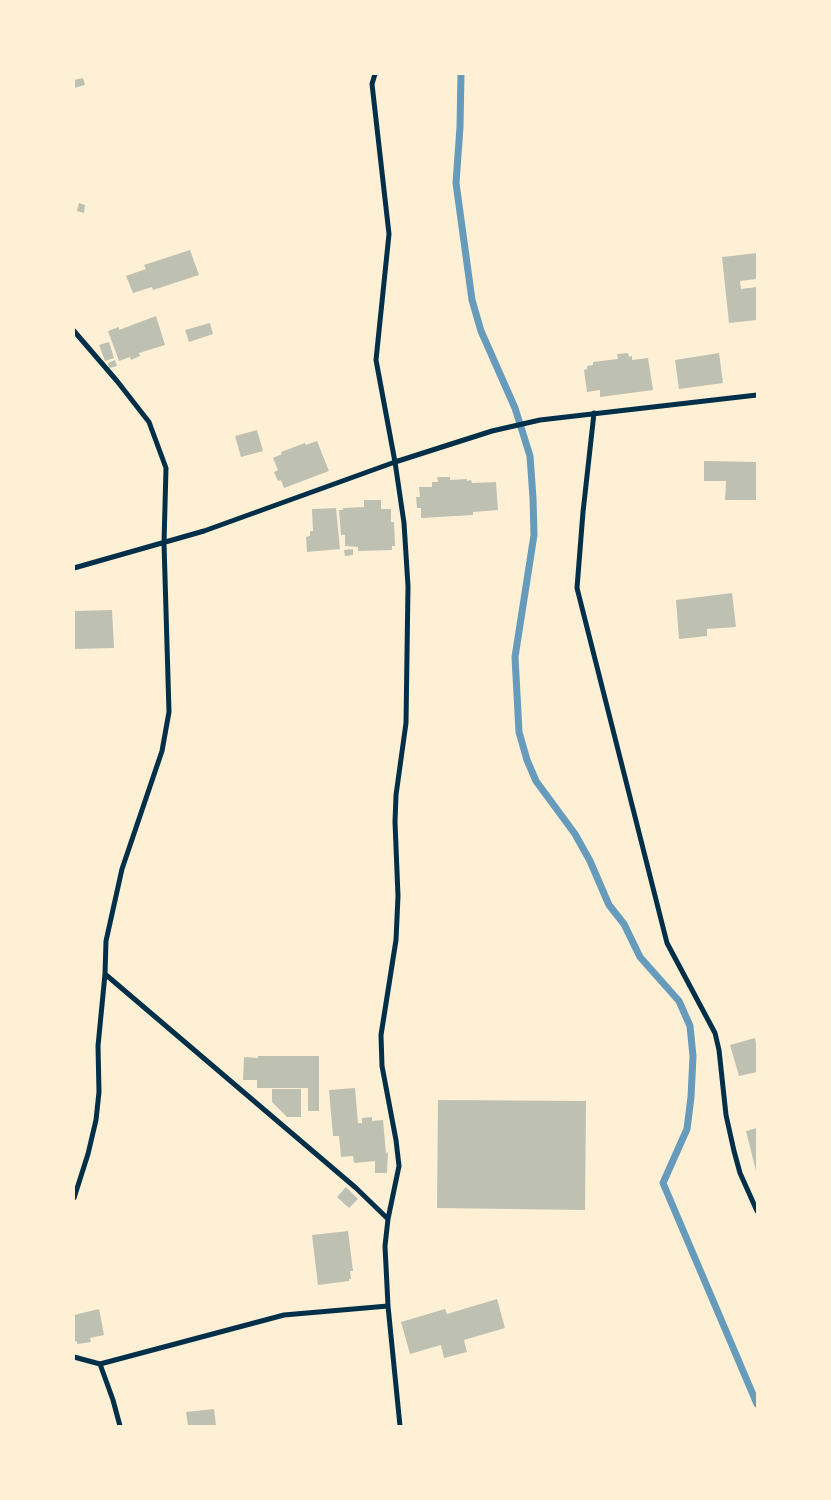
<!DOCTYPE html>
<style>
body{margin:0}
#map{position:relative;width:831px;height:1500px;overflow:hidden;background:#fdf0d5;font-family:"Fira Sans",sans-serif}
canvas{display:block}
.frame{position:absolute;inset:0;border:75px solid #fdf0d5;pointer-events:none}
</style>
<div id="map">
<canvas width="831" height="1500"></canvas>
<div class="frame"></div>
</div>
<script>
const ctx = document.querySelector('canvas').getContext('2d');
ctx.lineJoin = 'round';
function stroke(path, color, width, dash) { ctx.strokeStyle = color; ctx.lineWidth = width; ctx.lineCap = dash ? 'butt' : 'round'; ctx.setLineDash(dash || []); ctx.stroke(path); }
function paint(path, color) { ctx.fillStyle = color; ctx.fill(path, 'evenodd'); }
stroke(new Path2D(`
 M461,74L460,127L456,183L472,300L481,331L515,408L530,456L533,498L534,535L515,657L519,732L527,760L536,781L575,834L590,861L609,905L624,924L640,957L679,1001L690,1026L693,1056L691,1097L687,1129L663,1183L757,1404`), '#669bbc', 7);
paint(new Path2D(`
 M83,78L85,85L74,88V80Z
 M79,203L85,205L84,213L77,211Z
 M190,250L199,275L153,290L152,287L133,293L126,276L146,269L144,265Z
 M757,253V279L740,281L741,289L757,287V320L729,323L722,257Z
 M156,316L165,345L139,353L140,356L131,360L130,357L119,361L108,331L119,327V330Z
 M210,323L213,334L189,342L185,330Z
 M109,342L114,358L105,361L99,345Z
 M628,353L629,357L632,356V360L648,358L653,390L600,397V390L587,392L584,370L587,369V366L593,365V362L618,359L617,354Z
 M719,353L723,383L679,389L675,360Z
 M115,360L117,366L109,368L108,363Z
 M257,430L263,451L241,457L235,436Z
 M317,441L329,471L284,488L281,480L278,481L274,472L278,470L273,458L282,454L281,452L305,443L306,445Z
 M704,461L757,462V500H725L726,481H704Z
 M437,477H450V480L467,479V481L471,480L472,483L496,482L498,510L473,512V515L421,518V508H417L416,497H420L419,487H432V482H438Z
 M364,500H381V509H391V522H394L395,546H392V550L358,551V547L345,546V535H341L339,510H343V508L364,507Z
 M336,508L340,549L307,552L306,537L310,536V531H313L312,509Z
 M353,549V555L345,556L344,550Z
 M732,593L736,627L707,629V636L679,639L676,600Z
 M112,610L114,648L74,649V611Z
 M755,1038L757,1048V1072L739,1076L730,1045Z
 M258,1056H319V1111H308V1088H257V1080H243L244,1057L258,1058Z
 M355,1088L358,1123H362V1118L372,1117V1121L383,1120L386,1153L388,1152L387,1173H375V1161L354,1163L353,1156L341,1157L339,1136H333L329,1090Z
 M272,1089H301V1117H287L272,1102Z
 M438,1100L586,1101L585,1210L437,1208Z
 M757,1128V1175L746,1131Z
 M346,1187L358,1199L349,1208L337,1197Z
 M348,1231L353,1271H350L351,1279H349V1281L318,1285L312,1235Z
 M497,1299L505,1328L464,1340L467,1352L444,1358L441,1345L410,1354L401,1322L445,1309L447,1314Z
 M99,1309L104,1335L90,1338L91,1342L77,1344V1341L74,1342V1315Z
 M214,1409L216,1426H188L186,1412Z`), '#bec0b2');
stroke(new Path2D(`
 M375,74L372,84L389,234L376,360L395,462L404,523L408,586L406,723L396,795L395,822L398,896L396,940L381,1035L382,1066L396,1140L399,1166L388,1219L385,1246L388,1306L400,1426
 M74,331L117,381L149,422L166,468L164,543L169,712L162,751L122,869L106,941L105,974L98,1046L99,1092L96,1120L88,1154L74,1198
 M594,413L583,512L577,588L667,943L715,1033L719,1050L726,1115L734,1151L740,1173L757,1211
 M74,568L204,531L395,462L492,431L540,420L757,395
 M105,974L356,1188L388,1219
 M74,1357L100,1364L113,1400L120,1426
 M100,1364L284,1315L388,1306`), '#003049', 5);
</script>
